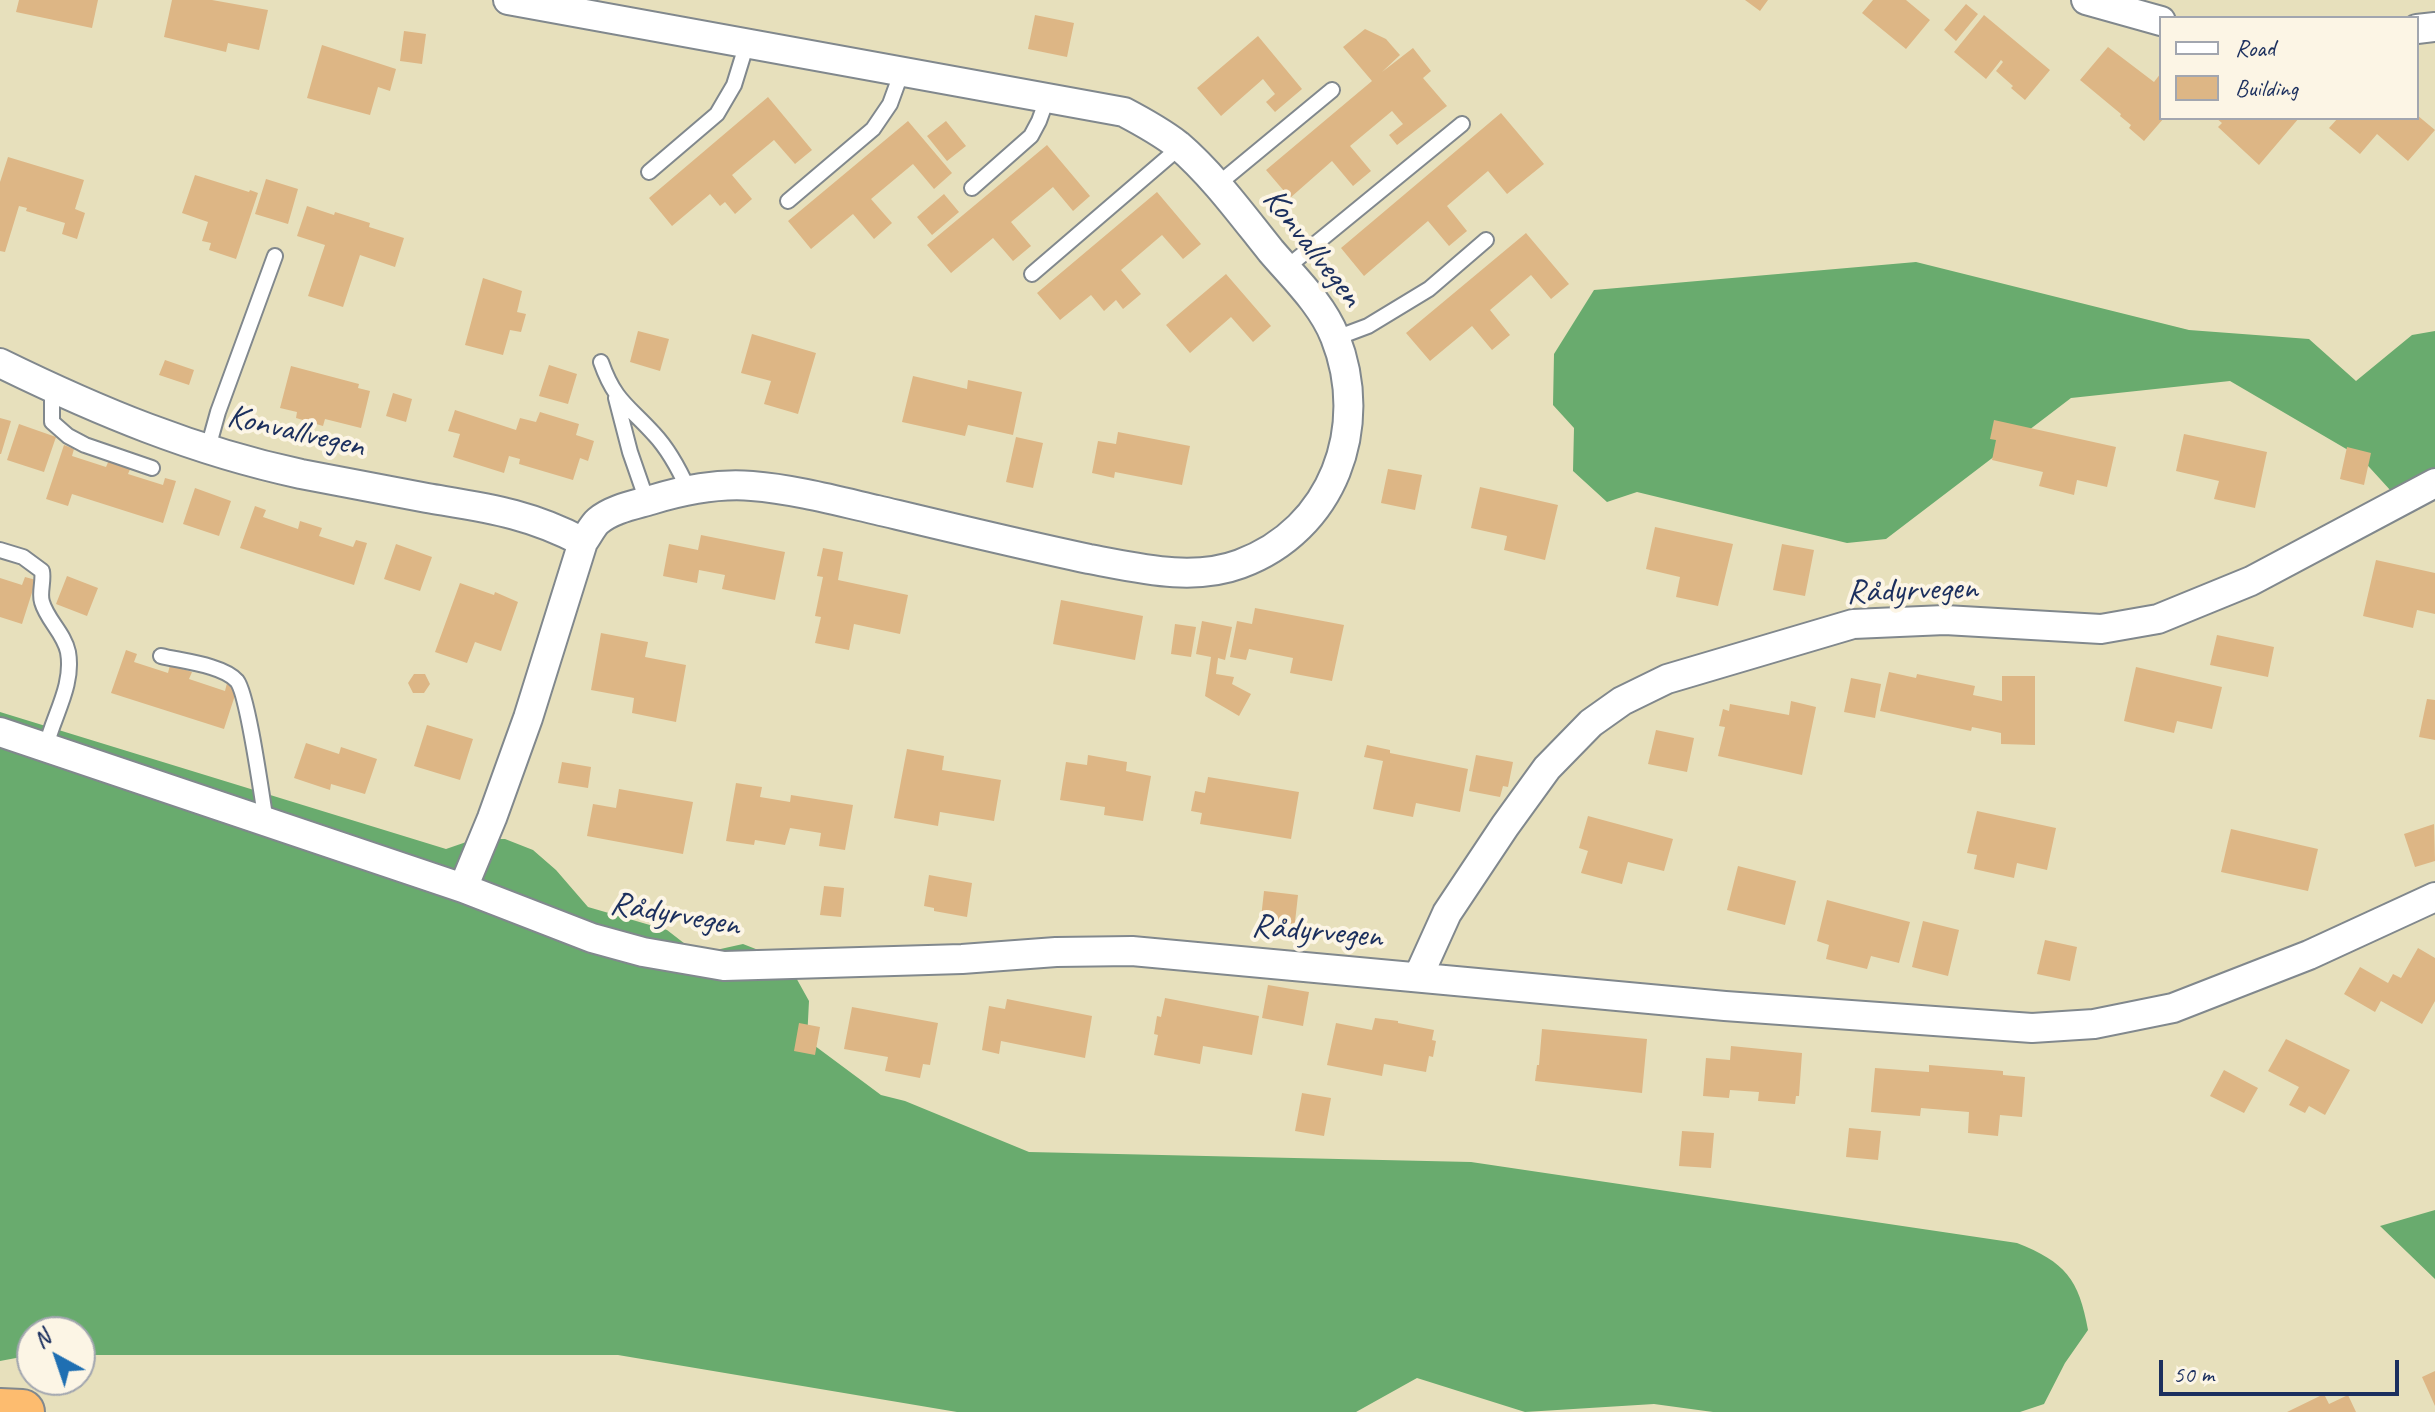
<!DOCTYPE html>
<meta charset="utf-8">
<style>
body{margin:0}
#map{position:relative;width:2435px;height:1412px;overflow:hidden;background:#e7e0bc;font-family:Caveat,sans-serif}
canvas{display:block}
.legend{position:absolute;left:2159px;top:16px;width:260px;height:104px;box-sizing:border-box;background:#fcf5e5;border:2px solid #a2a6af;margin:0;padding:10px 14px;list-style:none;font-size:24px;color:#1b2f5e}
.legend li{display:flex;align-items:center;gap:16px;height:40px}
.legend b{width:40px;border:2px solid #a2a6af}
.north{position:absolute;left:16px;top:1316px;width:80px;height:80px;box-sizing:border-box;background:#fcf5e5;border:2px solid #a2a6af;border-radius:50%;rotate:320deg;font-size:22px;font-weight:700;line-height:32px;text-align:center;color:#1b2f5e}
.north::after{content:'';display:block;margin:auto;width:28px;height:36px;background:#1f6fb2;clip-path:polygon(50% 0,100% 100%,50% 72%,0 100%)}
.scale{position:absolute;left:2159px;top:1360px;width:240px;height:36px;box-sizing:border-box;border:4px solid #1b2f5e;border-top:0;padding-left:10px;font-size:24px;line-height:28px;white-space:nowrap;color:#1b2f5e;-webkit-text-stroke:6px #fcf5e5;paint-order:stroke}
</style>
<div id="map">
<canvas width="2435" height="1412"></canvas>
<ul class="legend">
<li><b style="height:10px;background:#fff"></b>Road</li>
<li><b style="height:22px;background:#ddb685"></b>Building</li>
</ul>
<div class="north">N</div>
<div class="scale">50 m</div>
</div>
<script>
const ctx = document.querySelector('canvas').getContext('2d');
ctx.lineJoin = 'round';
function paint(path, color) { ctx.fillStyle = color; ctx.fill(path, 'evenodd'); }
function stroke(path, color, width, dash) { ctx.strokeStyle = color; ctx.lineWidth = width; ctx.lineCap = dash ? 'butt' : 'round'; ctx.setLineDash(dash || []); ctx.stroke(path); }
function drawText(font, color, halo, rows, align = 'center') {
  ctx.font = font + ' Caveat,sans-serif'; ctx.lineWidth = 8; ctx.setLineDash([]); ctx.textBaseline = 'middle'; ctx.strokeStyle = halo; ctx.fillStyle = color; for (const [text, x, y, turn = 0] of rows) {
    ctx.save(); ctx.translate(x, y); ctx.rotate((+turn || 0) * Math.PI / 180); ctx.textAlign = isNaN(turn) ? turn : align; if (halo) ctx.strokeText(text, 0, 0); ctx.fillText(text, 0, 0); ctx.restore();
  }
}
paint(new Path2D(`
 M1916,262L2189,330L2309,339L2356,381L2412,335L2435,331V485L2391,491L2360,457L2230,381L2071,398L1886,539L1847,543L1637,492L1607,502L1573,471L1574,428L1553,405L1554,354L1594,290Z
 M0,712L446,849L475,839H505L533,850L556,870L588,907L667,930L698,954L743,944L771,955L794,974L809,1001L807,1040L881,1095L905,1101L1029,1152L1471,1162L2017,1243C2065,1262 2079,1279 2088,1330L2065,1363L2044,1404L2020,1412H1713L1654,1404L1525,1412L1417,1378L1356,1412H957L618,1355H80V1332H32V1355L0,1361Z
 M2435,1210V1279L2380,1226Z`), '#69ab6e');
paint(new Path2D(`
 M19,0H98L92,28L16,12Z
 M172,0H212L268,10L259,50L228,43L226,52L164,37Z
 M1745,0H1768L1760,11Z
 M1873,0H1906L1930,20L1906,49L1862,13Z
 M1966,4L1978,14L1956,41L1944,30Z
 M1035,15L1074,23L1067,57L1028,49Z
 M1984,15L2050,70L2025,100L2011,88L2013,86L1996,71L2003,62L2001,60L1986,79L1954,52Z
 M1365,29L1386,39L1400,55L1382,72L1413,48L1431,71L1423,78L1447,106L1397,145L1389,135L1403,124L1392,111L1350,146L1371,171L1353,186L1332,161L1290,198L1266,170L1372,81L1343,47Z
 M404,31L426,34L422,64L400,61Z
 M1258,36L1302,89L1275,112L1266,102L1275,94L1263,79L1221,116L1197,88Z
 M322,45L396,69L390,91L378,87L370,115L307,98Z
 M2108,47L2154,82L2161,73V118H2164L2144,141L2129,128L2131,125L2120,116L2121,114L2080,80Z
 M768,97L812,150L795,164L774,140L732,175L752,199L735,214L725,202L720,206L710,194L672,226L649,198Z
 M1501,113L1544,164L1507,194L1488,171L1447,206L1467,231L1449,246L1428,221L1364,276L1341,248Z
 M2417,115L2435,130L2408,161L2377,134L2360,154L2329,128L2338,118H2417Z
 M2216,118H2299L2259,165L2218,127L2222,123Z
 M908,121L952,173L934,189L913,164L871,199L892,223L874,239L853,214L811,249L788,221Z
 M946,121L966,146L947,161L927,136Z
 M1047,145L1090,196L1073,211L1053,187L1011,222L1031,246L1013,261L993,238L951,273L927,245Z
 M8,157L84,180L75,209L85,213L77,239L62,234L65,223L26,211L27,208L19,206L5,252L0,251V182Z
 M195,175L249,192L250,190L258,193L236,259L209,250L211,243L202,241L208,222L182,213Z
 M266,179L298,189L288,224L255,214Z
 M1157,192L1201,244L1183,259L1162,235L1121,270L1141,294L1123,309L1116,300L1104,311L1091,295L1060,320L1037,293Z
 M944,194L959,212L932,235L917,217Z
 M307,206L334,215L335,212L370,223L369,227L404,238L395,267L360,255L343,307L308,296L325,245L297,236Z
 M1526,233L1569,284L1551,299L1531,275L1490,310L1510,335L1492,350L1472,326L1430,361L1406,333Z
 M1226,274L1271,326L1253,342L1231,317L1190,353L1166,325Z
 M483,278L522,291L517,312L526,314L521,332L510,330L503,355L465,345Z
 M638,331L669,339L660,371L630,362Z
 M752,334L816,353L798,414L764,404L771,381L741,373Z
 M165,360L194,370L189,385L159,375Z
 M549,365L577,374L568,404L539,396Z
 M291,366L359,384L358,388L370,391L361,428L325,419L323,426L296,418L297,412L280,408Z
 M913,376L967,389L968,380L1022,392L1013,435L968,425L965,436L902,422Z
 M393,393L412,399L406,422L386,416Z
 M455,410L516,430L520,418L536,422L540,412L579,424L576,435L594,441L588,461L580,458L573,480L519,464L520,459L509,456L504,473L453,457L460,434L448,431Z
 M0,418L11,421L1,454H0Z
 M1994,420L2116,447L2107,487L2077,480L2074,495L2039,486L2043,472L1992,460L1996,440L1990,439Z
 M19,424L56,437L44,472L7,460Z
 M1118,432L1190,446L1182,485L1115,472L1114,478L1092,473L1098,441L1116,444Z
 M2184,434L2267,452L2255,508L2214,499L2219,481L2176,471Z
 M1016,437L1043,443L1033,488L1006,482Z
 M64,445L74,449L72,456L106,467L109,460L131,467L128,474L163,485L165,478L176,481L163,523L72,494L68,506L46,499Z
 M2347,447L2371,453L2364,485L2340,479Z
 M1388,469L1422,475L1415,510L1381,503Z
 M1480,487L1558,505L1545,560L1504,550L1507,536L1471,528Z
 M195,488L231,501L219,536L183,524Z
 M255,506L266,510L263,517L298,529L300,521L322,528L319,536L353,547L356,540L367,543L354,585L240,548Z
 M1655,527L1733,544L1718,606L1676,597L1680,577L1646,569Z
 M701,535L785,552L775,600L722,589L725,575L699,570L697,583L663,576L669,544L698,550Z
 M396,544L432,557L420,591L384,579Z
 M1782,544L1814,550L1805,596L1773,590Z
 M823,548L843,552L838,580L908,595L900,634L854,624L849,650L815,643L821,617L815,616L823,577L817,576Z
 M2376,560L2435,573V614L2417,610L2413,628L2363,616Z
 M67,576L98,588L87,616L56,604Z
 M25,577L36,580L22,624L0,617V578L22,585Z
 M460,583L494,595L495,592L518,602L501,651L475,642L467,663L435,652Z
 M1061,600L1143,616L1135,660L1053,644Z
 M1255,608L1344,625L1332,681L1290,673L1293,658L1249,649L1246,660L1230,657L1237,621L1252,624Z
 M1202,621L1232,627L1225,660L1218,658L1216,674L1234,677L1232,684L1251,694L1239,716L1205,696L1211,657L1196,654Z
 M1175,624L1196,627L1191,657L1171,654Z
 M601,633L648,642L645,657L686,665L676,722L632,713L634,698L591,690Z
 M2217,635L2274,647L2268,677L2210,665Z
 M126,650L137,654L134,662L168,673L170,665L192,672L189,679L225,691L227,683L238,686L224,729L111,693Z
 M2136,667L2222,687L2212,729L2177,721L2174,733L2124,721Z
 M1889,672L1916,678L1917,674L1975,686L1973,695L2002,701V676H2035V745L2001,744V733L1972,727L1971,731L1880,711Z
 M414,674H425L430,684L424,693H413L408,683Z
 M1851,678L1881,684L1875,718L1844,712Z
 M2427,699L2435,700V740L2419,737Z
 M1791,701L1816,707L1802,775L1718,756L1725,727L1719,726L1723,709L1729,711L1730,704L1789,715Z
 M427,725L473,739L460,780L414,766Z
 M1656,730L1694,738L1687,772L1648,764Z
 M306,743L339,754L341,747L377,759L365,794L331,784L330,790L294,778Z
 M1367,745L1390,750V753L1468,769L1460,812L1416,803L1413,817L1373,809L1383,761L1364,757Z
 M907,749L944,756L942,770L1001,780L994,821L940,812L938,826L894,818Z
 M1088,755L1127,762L1126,771L1151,776L1143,821L1104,815L1105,807L1060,800L1066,762L1087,765Z
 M1476,755L1513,762L1508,787L1503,786L1500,797L1469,791Z
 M562,762L591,767L588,788L558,783Z
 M1208,777L1299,792L1291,839L1200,824L1202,813L1191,811L1195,791L1205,793Z
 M736,783L762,787L760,797L790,802L791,795L853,805L845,850L819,846L821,833L790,828L785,845L755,840L754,845L726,841Z
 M619,789L693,802L683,854L587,836L593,804L616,808Z
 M1977,811L2056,828L2047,870L2017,863L2014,878L1974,869L1977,855L1967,853Z
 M1588,816L1673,839L1664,871L1628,862L1622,884L1581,873L1588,851L1579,848Z
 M2434,824L2435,861L2415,867L2404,834Z
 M2231,829L2318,849L2308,891L2221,872Z
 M1738,866L1796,881L1785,925L1727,910Z
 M929,875L972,883L967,917L934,911V908L924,906Z
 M824,886L844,888L841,917L820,915Z
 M1264,891L1298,895L1294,931L1260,927Z
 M1827,900L1910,922L1899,963L1871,956L1867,969L1826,959L1829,945L1817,941Z
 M1923,921L1959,930L1948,976L1912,967Z
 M2045,940L2077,947L2070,981L2037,974Z
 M2418,948L2435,958V1001L2422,1024L2381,1001L2375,1012L2344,994L2360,967L2388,983L2393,974L2401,978Z
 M1268,985L1309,992L1303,1026L1262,1018Z
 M1165,998L1259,1016L1252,1055L1203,1046L1200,1064L1154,1055L1158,1035L1154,1034L1157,1016L1161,1017Z
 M1007,999L1092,1016L1085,1058L1001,1041L999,1054L982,1050L989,1006L1005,1009Z
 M852,1007L938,1023L930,1065L923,1064L920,1078L885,1071L888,1057L844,1049Z
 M1375,1018L1398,1021V1023L1434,1030L1432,1040L1436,1041L1433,1057L1429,1056L1426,1072L1384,1064L1382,1076L1327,1065L1336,1023L1372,1030Z
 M799,1023L820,1027L815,1055L794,1051Z
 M1542,1029L1647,1039L1642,1093L1535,1081L1537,1065H1539Z
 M2286,1039L2350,1070L2325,1115L2309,1106L2305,1113L2289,1105L2299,1087L2268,1071Z
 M1731,1046L1802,1053L1799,1096H1796L1795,1104L1758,1101L1759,1092L1730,1090L1729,1098L1703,1096L1706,1058L1730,1060Z
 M1929,1065L2003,1071V1075L2025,1077L2022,1117L2000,1115L1998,1136L1968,1133L1969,1112L1921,1108L1920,1116L1871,1112L1875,1068L1929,1072Z
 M2224,1070L2258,1088L2244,1113L2210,1096Z
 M1302,1093L1331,1098L1324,1136L1295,1131Z
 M1849,1128L1881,1131L1878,1160L1846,1157Z
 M1682,1131L1714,1133L1711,1168L1679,1166Z
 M2435,1371V1406L2422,1377Z
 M2324,1394L2329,1404L2348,1395L2356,1412H2287Z`), '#ddb685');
const service = new Path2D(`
 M649,172L717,114L734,85L747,43
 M1217,185L1332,90
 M972,188L1031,136L1039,121L1048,96
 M788,201L873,129L890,104L902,71
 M1286,268L1462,124
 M1032,274L1180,147
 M1336,338L1368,326L1429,289L1486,240
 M601,362C615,402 629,406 654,434C669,450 679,469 688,489
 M52,388V422L68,436L85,445L152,468
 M616,398L630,452L647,501
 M208,448L218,412L275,256
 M0,550L23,557L42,571C44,581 39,593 42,602C47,620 64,633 68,652C74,686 53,716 46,747
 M161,656C181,661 223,665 237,681C248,695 262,798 266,822`);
const minor = new Path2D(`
 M2086,0L2161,21
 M2417,29L2435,27
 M0,363C98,411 194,451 301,474C343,482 385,490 427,498C486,508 529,513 583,542
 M0,732L463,888L592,938L643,952L724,966L962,959L1056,952L1132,951L1725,1006L2032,1028L2094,1024L2173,1008L2309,955L2435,897
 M463,888L492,818L528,718L583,542C588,536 592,526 598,521C612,509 634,505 651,500C684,490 717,483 752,486C792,489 838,501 877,510C948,527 1018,544 1089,559C1138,568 1192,582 1240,564C1333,530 1371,427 1335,337C1322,304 1294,278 1271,251C1242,215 1213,175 1178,145C1161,132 1143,122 1124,112L508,0
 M1418,977L1447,913L1505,826L1547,768L1591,723L1622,701L1667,679L1853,624L1945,620L2101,629L2158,619L2251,581L2435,483`);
const trunk = new Path2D(`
 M0,1411L22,1412`);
stroke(service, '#81888d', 18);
stroke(minor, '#81888d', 32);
stroke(trunk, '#81888d', 48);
stroke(service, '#fff', 14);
stroke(minor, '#fff', 28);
stroke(trunk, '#fdbc6f', 44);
drawText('34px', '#1b2f5e', '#fcf5e5', [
 ["Konvallvegen",1312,248,52],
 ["Konvallvegen",296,432,13],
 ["Rådyrvegen",1912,591,-2],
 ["Rådyrvegen",675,915,10],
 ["Rådyrvegen",1317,932,5]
]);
</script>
